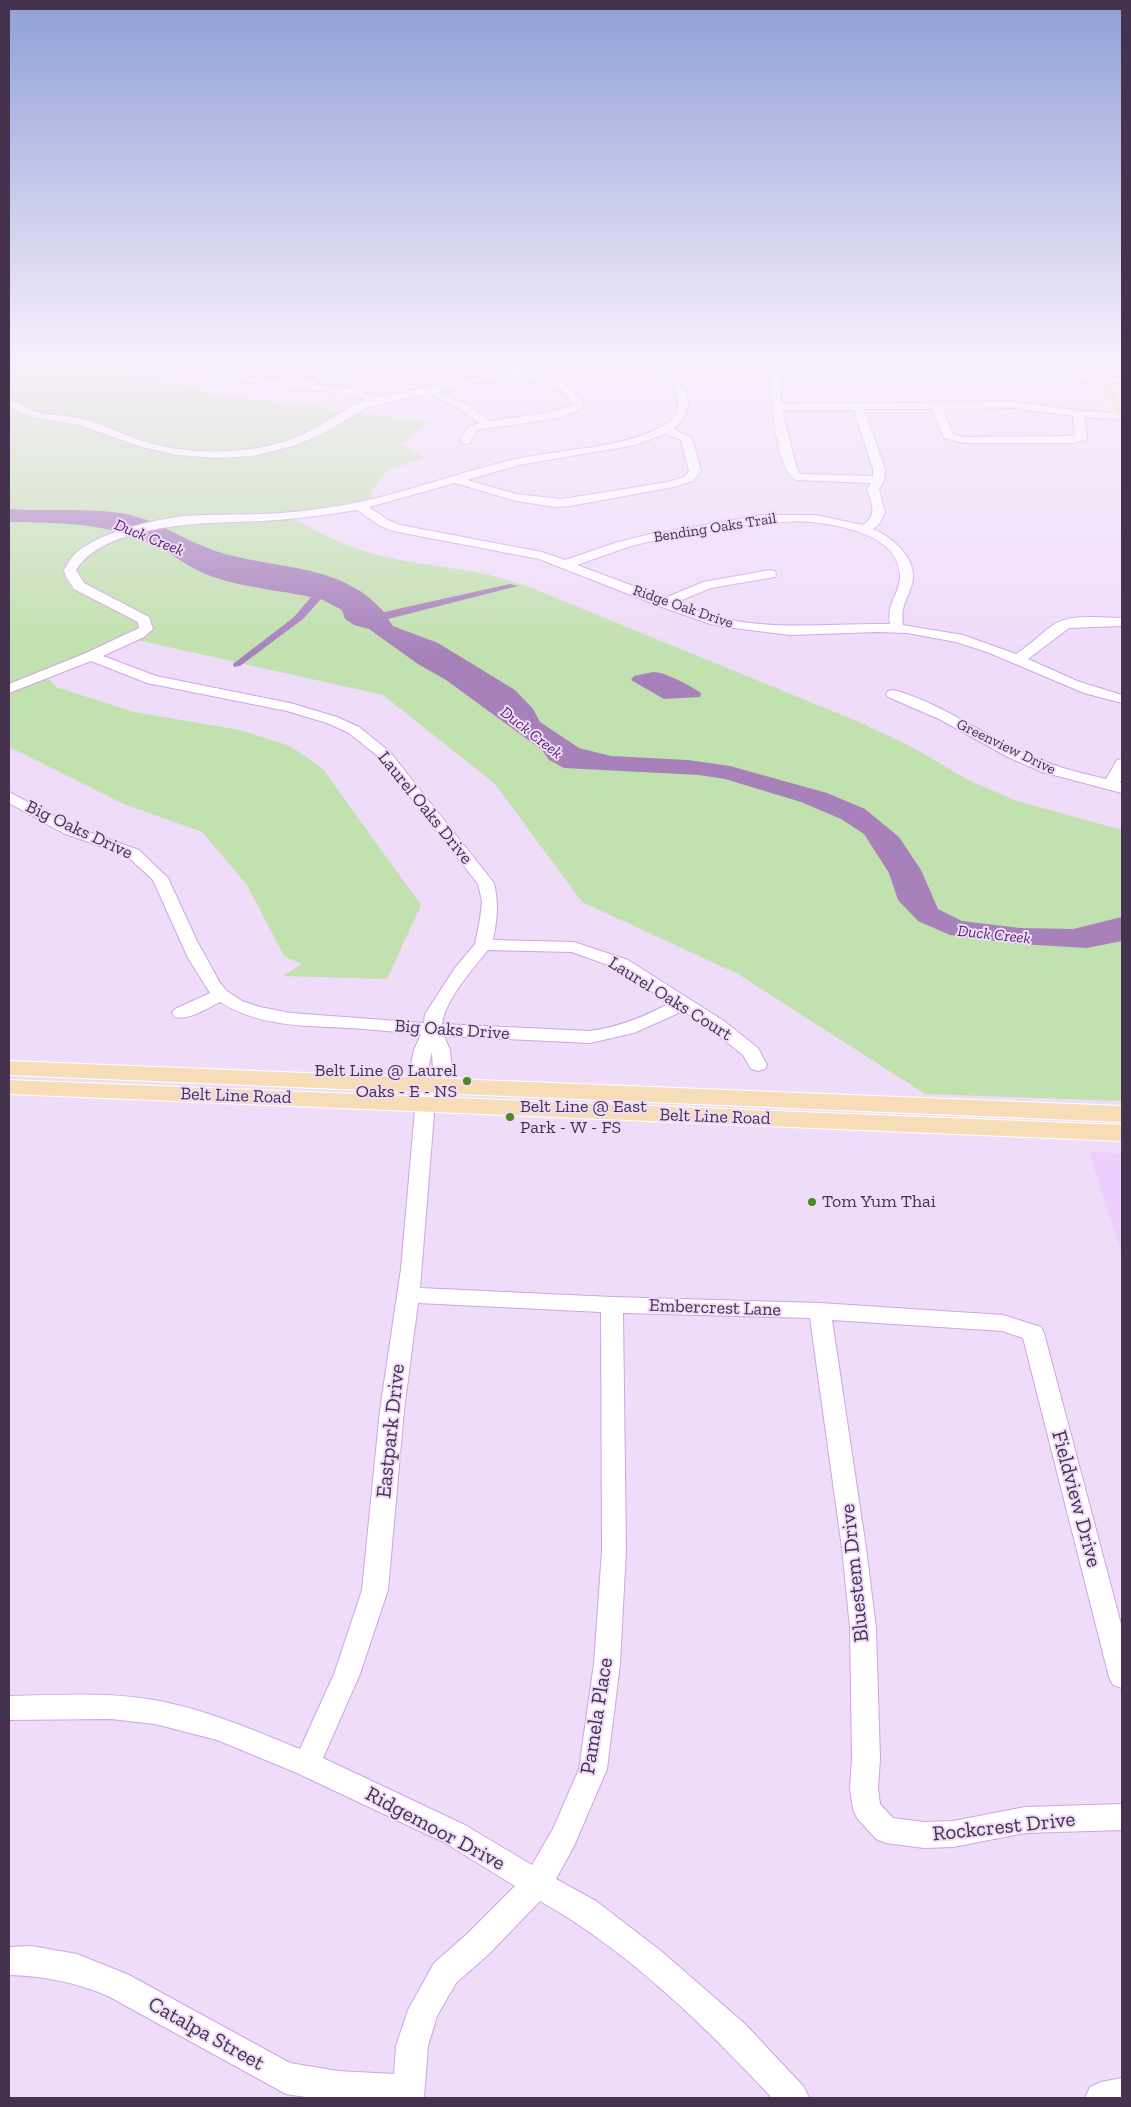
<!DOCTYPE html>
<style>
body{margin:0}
#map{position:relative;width:1131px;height:2107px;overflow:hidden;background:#efdcf9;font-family:"Zilla Slab",serif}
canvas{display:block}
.frame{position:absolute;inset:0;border:10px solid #45324e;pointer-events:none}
</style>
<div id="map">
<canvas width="1131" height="2107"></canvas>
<div class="frame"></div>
</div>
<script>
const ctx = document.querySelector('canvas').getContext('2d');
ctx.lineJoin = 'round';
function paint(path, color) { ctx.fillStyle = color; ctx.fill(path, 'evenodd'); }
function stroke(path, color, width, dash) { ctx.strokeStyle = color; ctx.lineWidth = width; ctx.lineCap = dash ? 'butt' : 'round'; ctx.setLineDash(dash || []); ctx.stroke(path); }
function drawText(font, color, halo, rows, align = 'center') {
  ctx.font = font + ' "Zilla Slab",serif'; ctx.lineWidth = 4; ctx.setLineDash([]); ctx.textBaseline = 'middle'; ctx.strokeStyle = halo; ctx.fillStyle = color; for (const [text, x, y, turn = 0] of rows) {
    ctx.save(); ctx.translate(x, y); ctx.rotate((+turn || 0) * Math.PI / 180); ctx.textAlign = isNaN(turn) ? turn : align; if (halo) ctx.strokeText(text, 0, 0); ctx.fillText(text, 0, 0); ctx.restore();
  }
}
paint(new Path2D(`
 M1089,1152L1122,1153V1254Z`), '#edcefd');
paint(new Path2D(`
 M9,358H94L221,396L313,406L429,422L401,445L425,458L387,470L370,493L374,498L322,508L294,519C317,532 341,544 367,552C402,562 439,566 475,572C496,576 515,582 534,589L859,722L912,747L970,781L1017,801L1122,830V1101L925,1094L738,974L582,902L495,784L383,695L124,637L41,670L56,687L134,712L240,730L290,746L322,768L421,905L387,979L283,976L302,964L284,956L247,885L202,832L124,804L9,747Z`), '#c1e1ae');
paint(new Path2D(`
 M9,509C47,512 88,507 126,514C156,520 181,538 210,549C270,571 339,560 384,612L510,584L518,586L388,619L393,626L438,643L515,690L533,709L540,722L579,748L611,756L688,760L730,766L827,793L865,809L899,837L921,870L938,909L962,921L1020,928L1073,929L1122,917V941L1087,948L1019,944L950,935L918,921L898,900L889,873L864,834L841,819L801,802L725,779L699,775L564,768L549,760L542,750L446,680L418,664L369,629L354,625L345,619L342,610L321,599L303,619L240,666L234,667L233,664L294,617L311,597C278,590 229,586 199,571C182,563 168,550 150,543C102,522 60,523 9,522Z
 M653,672C665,672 691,686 701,693L700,697L664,699L631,680L634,676Z`), '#a881bb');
const minor = new Path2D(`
 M168,358H183L245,376L301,382L323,372L389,358H409L404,361L326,377L314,383L346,388L378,397L500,372L521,365L531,358H543L529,369L521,372C545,377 573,381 584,406C570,421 501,425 477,430L470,443L466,444L460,441L469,426L480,423L462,410L427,393L369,407L316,437L293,446L253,456L216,458L178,455L142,447L79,425L33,417L9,407V400C20,403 30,410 41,413C55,416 71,415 86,420C105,425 124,435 143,441C188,455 241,455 286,441C315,432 338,411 367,400L331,392L245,382L200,370ZM511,376C531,380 563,383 573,405L545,413L491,421L470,406L438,391Z
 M619,358C624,358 630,358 635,358C668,363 712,400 673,429L692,438L701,471L693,481L674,487L570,506L555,507L516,501L455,483L369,507L388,520L400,525L542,552L565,560L615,543L646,535L762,515H815L863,525C878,515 872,504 867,490L871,483L797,480C777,476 769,392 771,373L763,369L760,358H770L772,365L780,369L1011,368L1122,378V382L1118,383L1011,374L781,376V404L1014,402L1080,411L1122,413V419L1084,417L1087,438L1085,440L1073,443H963L944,438L932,409H864L885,469L884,480L879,490L885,512L880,523L873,529C892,537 915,557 913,579C910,598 900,602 903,625L963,635L1016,654C1029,646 1040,634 1053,625C1071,613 1102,618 1122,618V626L1069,628L1028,659L1077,681L1122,695V703L1084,693L987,652L956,642L907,633L877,632L790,635L726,627L710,624L659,606L539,559L393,531L380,526L357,510C331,514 304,518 277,520C222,524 110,518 76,570L84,583L149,617L153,629L144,637L103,656L156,676L290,703L337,717L359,727L390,752L494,883C499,904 497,920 493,940L574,942L628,960L724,1021L758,1048L767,1065L765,1069L758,1071L751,1069L743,1055L710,1029L683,1011L634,1033L590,1043L444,1036L450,1050L452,1073L436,1089L420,1288L612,1297L820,1303L1003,1315L1041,1327L1044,1333L1122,1628V1688L1113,1685L1109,1677L1023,1338L1002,1331L832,1320L866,1548L876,1628L880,1758L878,1789L880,1804L893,1818L924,1822L953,1821L1025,1807L1122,1804V1830L1025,1833L953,1847L924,1848L886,1843L876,1839L857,1818L853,1809L850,1789L852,1758L850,1628L842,1548L810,1318L623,1313L626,1550L620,1664L607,1769L574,1846L556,1879L596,1901L661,1951L745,2024L804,2087L809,2098H772C704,2025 627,1950 540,1901L489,1954L456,1983L437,2016L428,2046L424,2098H312L286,2094L108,1996C74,1982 45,1976 9,1975V1947L31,1946L77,1954L129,1975L290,2063L338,2071L394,2074L396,2046L408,2010L434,1963L467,1934L515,1886L445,1843L297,1773L217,1740L155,1724L111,1719L9,1720V1696C57,1695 107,1692 154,1700C205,1709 253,1730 300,1749L334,1674L362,1590L380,1410L401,1269L417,1087L409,1073L414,1050L421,1034C398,1032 375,1030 351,1028C307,1026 259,1027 220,1002C207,1008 189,1021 175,1017L172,1013L175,1009L210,993L188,958L153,880L127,856L63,833L9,803V792L75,827L139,850L168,878L197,941L220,983L227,991L242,1001L260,1007L291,1013L424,1023L425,1014L455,968L475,944L480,919L482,901L478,884L380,758L349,733L327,723L287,711L147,683L91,661L9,693V684L86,653L139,628L138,622L74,589L66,577L64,570C68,564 71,557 77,552C101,532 153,520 184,516C210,514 237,515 263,514C288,513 313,510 338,506C398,496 455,473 516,459C560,449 619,449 659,428C671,423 680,413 678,399C673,367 634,372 619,358ZM1014,408L1073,416L1075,436L963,437L953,434L943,409ZM782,410H854L873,469V476L800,474L797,469ZM665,434L681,440L689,471L684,477L668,482L562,499L516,494L467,480L519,465L635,445ZM797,521C830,523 899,531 900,576C900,594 886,602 890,624C833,623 777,631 721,618C706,615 691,608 677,602L711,588L775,577L776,574L775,571L770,570L703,582L665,598L577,565L631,546L656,540L744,525ZM488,950L572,952L616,968L670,1003C644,1017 619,1027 590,1031L442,1024C445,1000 472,970 488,950ZM432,1052L433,1071L429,1075L427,1073ZM418,1303L601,1312L602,1550L594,1664L579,1769L553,1829L532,1865L465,1825L323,1758L360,1674L388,1590L404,1410Z
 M893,690C937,701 979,732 1020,751C1048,765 1076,772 1106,779L1117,760L1122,759V778L1120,783H1122V793L1042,772L1008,757L939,719L888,697L886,694L888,691Z
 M1122,2078V2098H1085L1090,2087L1101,2082Z`);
const major = new Path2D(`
 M1081,358H1093L1122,403V417L1117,416Z
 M9,1061L1122,1106V1122L9,1075Z
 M9,1080L1122,1125V1141L9,1094Z`);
stroke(minor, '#d0a2e7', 2);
stroke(major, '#fff', 2);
paint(minor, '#fff');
paint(major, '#f7dcb8');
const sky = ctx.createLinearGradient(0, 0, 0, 653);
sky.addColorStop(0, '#8ea0d6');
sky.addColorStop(0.55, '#f8effc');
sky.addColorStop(1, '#f8effc00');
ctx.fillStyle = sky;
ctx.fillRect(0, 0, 1131, 653);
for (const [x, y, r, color] of [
 [467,1081,5,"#4f8721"],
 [510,1117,5,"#4f8721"],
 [812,1202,5,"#4f8721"]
]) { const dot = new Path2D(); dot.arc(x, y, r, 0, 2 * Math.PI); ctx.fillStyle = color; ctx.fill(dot); stroke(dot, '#efdcf9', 2); }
drawText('15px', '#45324e', '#efdcf9', [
 ["Bending Oaks Trail",715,528,-9],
 ["Ridge Oak Drive",683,607,19],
 ["Greenview Drive",1006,747,26]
]);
drawText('italic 16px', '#501e65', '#efdcf9', [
 ["Duck Creek",149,538,22],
 ["Duck Creek",531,733,38],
 ["Duck Creek",994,935,6]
]);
drawText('18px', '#45324e', '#efdcf9', [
 ["Laurel Oaks Drive",425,808,51],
 ["Big Oaks Drive",79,830,25],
 ["Laurel Oaks Court",670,999,32],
 ["Big Oaks Drive",452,1030,4],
 ["Belt Line Road",236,1096,2],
 ["Belt Line Road",715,1117,2],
 ["Embercrest Lane",715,1308,2]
]);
drawText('18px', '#45324e', '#efdcf9', [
 ["Belt Line @ Laurel",457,1071,"right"],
 ["Oaks - E - NS",457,1092,"right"],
 ["Belt Line @ East",520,1107],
 ["Park - W - FS",520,1128],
 ["Tom Yum Thai",822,1202]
], 'left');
drawText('21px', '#45324e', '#efdcf9', [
 ["Eastpark Drive",391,1431,-84],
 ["Fieldview Drive",1076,1499,75],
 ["Bluestem Drive",855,1573,-96],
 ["Pamela Place",597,1716,-81],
 ["Rockcrest Drive",1004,1827,-6],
 ["Ridgemoor Drive",435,1829,28],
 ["Catalpa Street",206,2034,29]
]);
</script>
